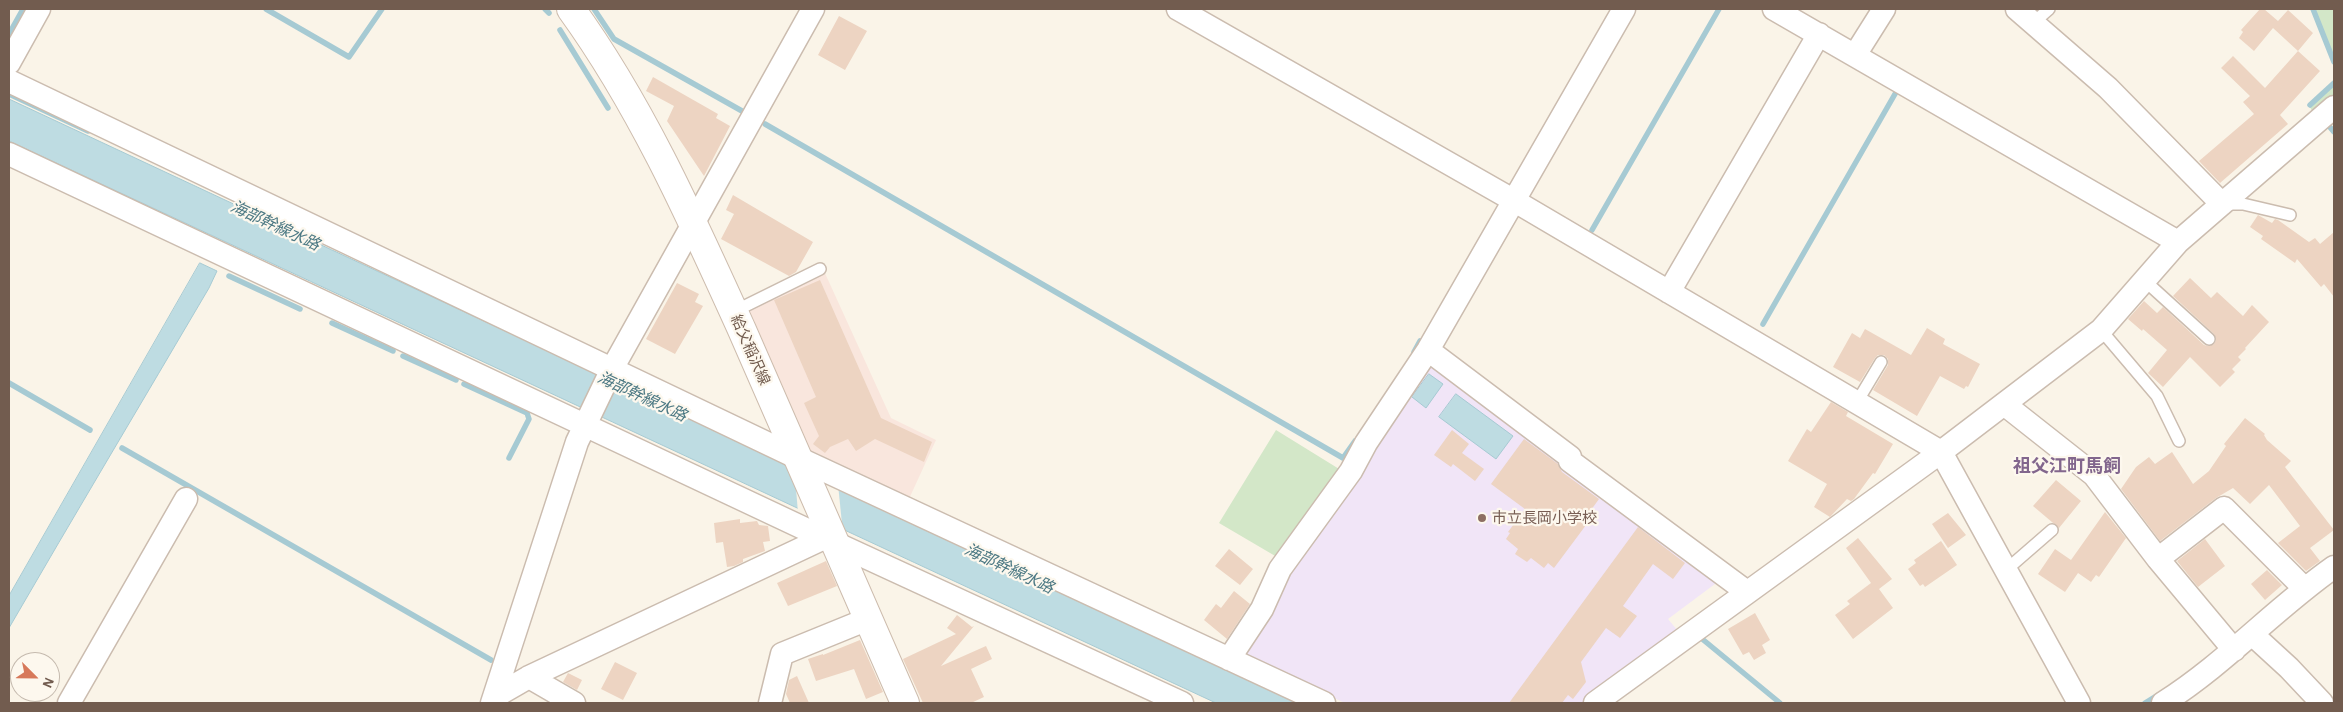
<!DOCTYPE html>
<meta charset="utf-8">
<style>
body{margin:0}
#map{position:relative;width:2343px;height:712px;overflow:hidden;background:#faf4e8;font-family:"Alegreya Sans",sans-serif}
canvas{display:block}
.frame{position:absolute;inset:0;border:10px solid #725c4f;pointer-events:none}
.north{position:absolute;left:10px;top:652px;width:50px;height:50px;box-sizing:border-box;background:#fdf8ee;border:1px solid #c5baae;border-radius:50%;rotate:113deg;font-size:14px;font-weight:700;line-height:20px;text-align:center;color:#725c4f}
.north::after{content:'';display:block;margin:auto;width:18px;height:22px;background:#d7795a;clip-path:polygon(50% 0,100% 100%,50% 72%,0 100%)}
</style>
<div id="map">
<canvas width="2343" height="712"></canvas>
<div class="frame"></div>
<div class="north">N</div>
</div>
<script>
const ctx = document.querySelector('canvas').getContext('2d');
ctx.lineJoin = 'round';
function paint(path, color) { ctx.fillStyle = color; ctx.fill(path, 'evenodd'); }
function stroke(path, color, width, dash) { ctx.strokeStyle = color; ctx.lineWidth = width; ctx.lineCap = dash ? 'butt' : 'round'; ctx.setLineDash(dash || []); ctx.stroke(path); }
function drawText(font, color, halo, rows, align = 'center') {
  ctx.font = font + ' "Alegreya Sans","Noto Sans JP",sans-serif'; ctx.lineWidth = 4.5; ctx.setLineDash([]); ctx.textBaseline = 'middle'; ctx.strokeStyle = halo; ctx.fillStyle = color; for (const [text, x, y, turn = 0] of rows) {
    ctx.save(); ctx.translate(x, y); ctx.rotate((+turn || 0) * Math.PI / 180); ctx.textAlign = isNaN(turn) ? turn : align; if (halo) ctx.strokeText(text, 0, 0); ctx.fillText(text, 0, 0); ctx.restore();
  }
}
paint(new Path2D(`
 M824,271L891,418L936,440L908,501L811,456L747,309Z`), '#f9e6dd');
paint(new Path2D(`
 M1428,361L1723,578L1668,619L1678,631L1581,703H1345L1238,654Z`), '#f1e5f7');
paint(new Path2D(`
 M2314,9H2334V59Z
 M2334,85V96L2312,111L2310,107Z
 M1276,430L1344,472L1282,560L1219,523Z`), '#d3e7c8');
const water = new Path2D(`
 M9,99L1301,703H1216L9,141Z
 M200,263L217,271L209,288C142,402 75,514 9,628V596Z
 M1429,374L1443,384L1426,408L1412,397Z
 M1456,394L1513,436L1496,459L1439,417Z`);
paint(water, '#bedce2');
stroke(water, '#a6cad3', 1);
paint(new Path2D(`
 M794,464L838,484L843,534L798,513Z`), '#faf4e8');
stroke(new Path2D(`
 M266,9L349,57L382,9
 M545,9L549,13
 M594,9L614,39L742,111
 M2313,9L2334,62
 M560,30L608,108
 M9,34L23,9
 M9,94L88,131
 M2310,105L2334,83
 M765,124L1343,458L1355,441
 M2329,126L2334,132
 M1592,230L1719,9
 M229,276L300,309
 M332,323L393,351
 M1763,324L1899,87
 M1414,352L1420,341
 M403,356L456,380
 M9,383L90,430
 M464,384L527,413L529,419L509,458
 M122,448L491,660
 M1701,638L1780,703
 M2145,703L2158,695`), '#a6cad3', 5.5);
paint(new Path2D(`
 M2260,9H2264L2278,21L2288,10L2313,33L2298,51L2273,28L2254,51L2239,38L2243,32L2241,30Z
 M839,16L867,31L845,70L818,55Z
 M2298,51L2320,71L2280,115L2288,124L2220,183L2199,161L2254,114L2243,102L2250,96L2221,68L2233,56L2265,88Z
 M653,77L718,114L716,118L730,126L704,176L667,121L674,106L646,91Z
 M733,195L813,242L796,272L789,276L721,239L734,214L726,210Z
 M2258,215L2272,223L2275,219L2278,220L2309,242L2315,238L2320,244L2334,232V297L2324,284L2321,287L2297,259L2295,263L2261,239L2263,236L2250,227Z
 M2190,278L2211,298L2217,292L2243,316L2252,305L2269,322L2245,348L2246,349L2238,357L2241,360L2232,369L2235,372L2220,387L2190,357L2163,387L2148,373L2167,350L2143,329L2142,331L2128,319L2144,301L2157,313L2163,307L2204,345L2208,346L2214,344L2216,340L2214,334L2173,296Z
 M820,280L881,418L932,442L924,462L875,439L856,451L848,439L830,447L825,453L813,444L819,436L804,403L816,397L774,300Z
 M677,283L699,294L695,302L703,306L675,354L646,339Z
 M1927,328L1945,339L1943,344L1980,364L1968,387L1966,386L1964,389L1940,376L1917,416L1873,390L1888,365V359L1884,355H1878L1875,358L1860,382L1833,367L1852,333L1860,338L1865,329L1911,355Z
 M1831,402L1848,412L1846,416L1893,444L1875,474L1873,473L1854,499L1851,501L1847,499L1830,517L1814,507L1827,484L1788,461L1807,429L1811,432Z
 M2245,418L2265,434L2264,435L2267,440L2291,461L2285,467L2334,530L2310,548L2320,561L2306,571L2278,543L2300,526L2269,485L2250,504L2233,488L2216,498L2160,541L2121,489L2136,467L2149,457L2155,464L2172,452L2193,484L2209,471L2226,446L2224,444Z
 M1452,430L1469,444L1462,453L1484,469L1475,481L1453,464L1451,467L1434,455Z
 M1524,439L1558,464L1562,472L1599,499L1591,510L1595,513L1554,568L1548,563L1544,568L1531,558L1527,562L1515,554L1518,549L1506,539L1510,533L1508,532L1525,509L1491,484Z
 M2056,480L2081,501L2059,528L2033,506Z
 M2105,512L2126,538L2099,577L2096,575L2091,582L2078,573L2065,592L2038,574L2055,549L2071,560Z
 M1948,513L1966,535L1948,548L1932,524Z
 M740,519V523L757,521L759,525L768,526L770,541L763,542L765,551L743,559V562L734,566L727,567L723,542L716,543L714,523Z
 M1638,527L1685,563L1673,579L1653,564L1623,606L1637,616L1620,638L1606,628L1581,662L1586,682L1573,699L1568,695L1562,703H1509Z
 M1858,538L1892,579L1879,589L1893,608L1853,639L1835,615L1850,604L1847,601L1871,583L1846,548Z
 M2205,539L2225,566L2198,587L2177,561Z
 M1941,541L1957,565L1925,587L1923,584L1920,586L1908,569L1916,563L1914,560Z
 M1229,549L1253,569L1240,585L1215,566Z
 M826,561L837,586L788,606L777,583Z
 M2267,570L2282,585L2265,600L2251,584Z
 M1234,591L1250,604L1227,639L1204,620L1216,604L1221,608Z
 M1755,613L1770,640L1762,645L1766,653L1754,660L1749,652L1743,655L1728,629Z
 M957,615L972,627L974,626L941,666L986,646L992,659L971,669L984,697L971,703H923L903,659L956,634L947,628Z
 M860,640L883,692L866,699L854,669L816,681L808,659L823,654V655Z
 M615,662L637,673L623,700L601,689Z
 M568,673L582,680L577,690L563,682Z
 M797,676L809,703H790L786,694L789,680Z`), '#edd4c2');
const lane = new Path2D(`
 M2033,23L2049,9
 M2223,204H2243L2290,215
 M2144,280L2209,339
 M733,312L820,269
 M2101,330L2157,396L2179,441
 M1857,402L1881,362
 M2006,570L2052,530`);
const street = new Path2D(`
 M1178,9L1513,200L1941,452L2079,703
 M1774,9L2178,242
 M2017,9L2108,88L2222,204
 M1855,55L1884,9
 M9,63L39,9
 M9,81L800,459L1324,703
 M9,154L835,543L1182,703
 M1669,292L1819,34
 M1428,350L1570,457V461L1747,592
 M2004,404L2094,475L2158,559L2234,650
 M2158,559L2224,508L2304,588
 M2253,635L2289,668L2322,703
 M1229,659L1262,609L1280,569L1351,471L1366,443L1428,350L1624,9
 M529,677L574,703
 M496,696L529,677L824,538
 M69,703L186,499
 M492,703L577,442L612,369L813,9
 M770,703L782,654L868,619
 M1595,703L1941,452L2101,330L2178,242L2334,107
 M2163,703C2225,664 2274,609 2334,567`);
const secondary = new Path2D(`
 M571,9C642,107 692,220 742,330C797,454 850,579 905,703`);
stroke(lane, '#cbbcaf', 14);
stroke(street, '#cbbcaf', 25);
stroke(secondary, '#cdbcad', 30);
stroke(lane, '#fff', 11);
stroke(street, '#fff', 22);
stroke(secondary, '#fff', 28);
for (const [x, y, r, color] of [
 [1482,518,5,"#8d6e63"]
]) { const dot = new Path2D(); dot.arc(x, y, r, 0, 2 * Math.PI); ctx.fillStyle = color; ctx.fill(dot); stroke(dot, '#fdf8ee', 2); }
drawText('15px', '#725c4f', '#fdf8ee', [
 ["給父稲沢線",750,350,66]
]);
drawText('15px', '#785e54', '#fdf8ee', [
 ["市立長岡小学校",1492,518]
], 'left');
drawText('italic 16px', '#4b7883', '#fdf8ee', [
 ["海部幹線水路",275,226,25],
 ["海部幹線水路",642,397,25],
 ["海部幹線水路",1009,569,25]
]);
drawText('bold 18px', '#82668d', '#fdf8ee', [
 ["祖父江町馬飼",2067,467]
]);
</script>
